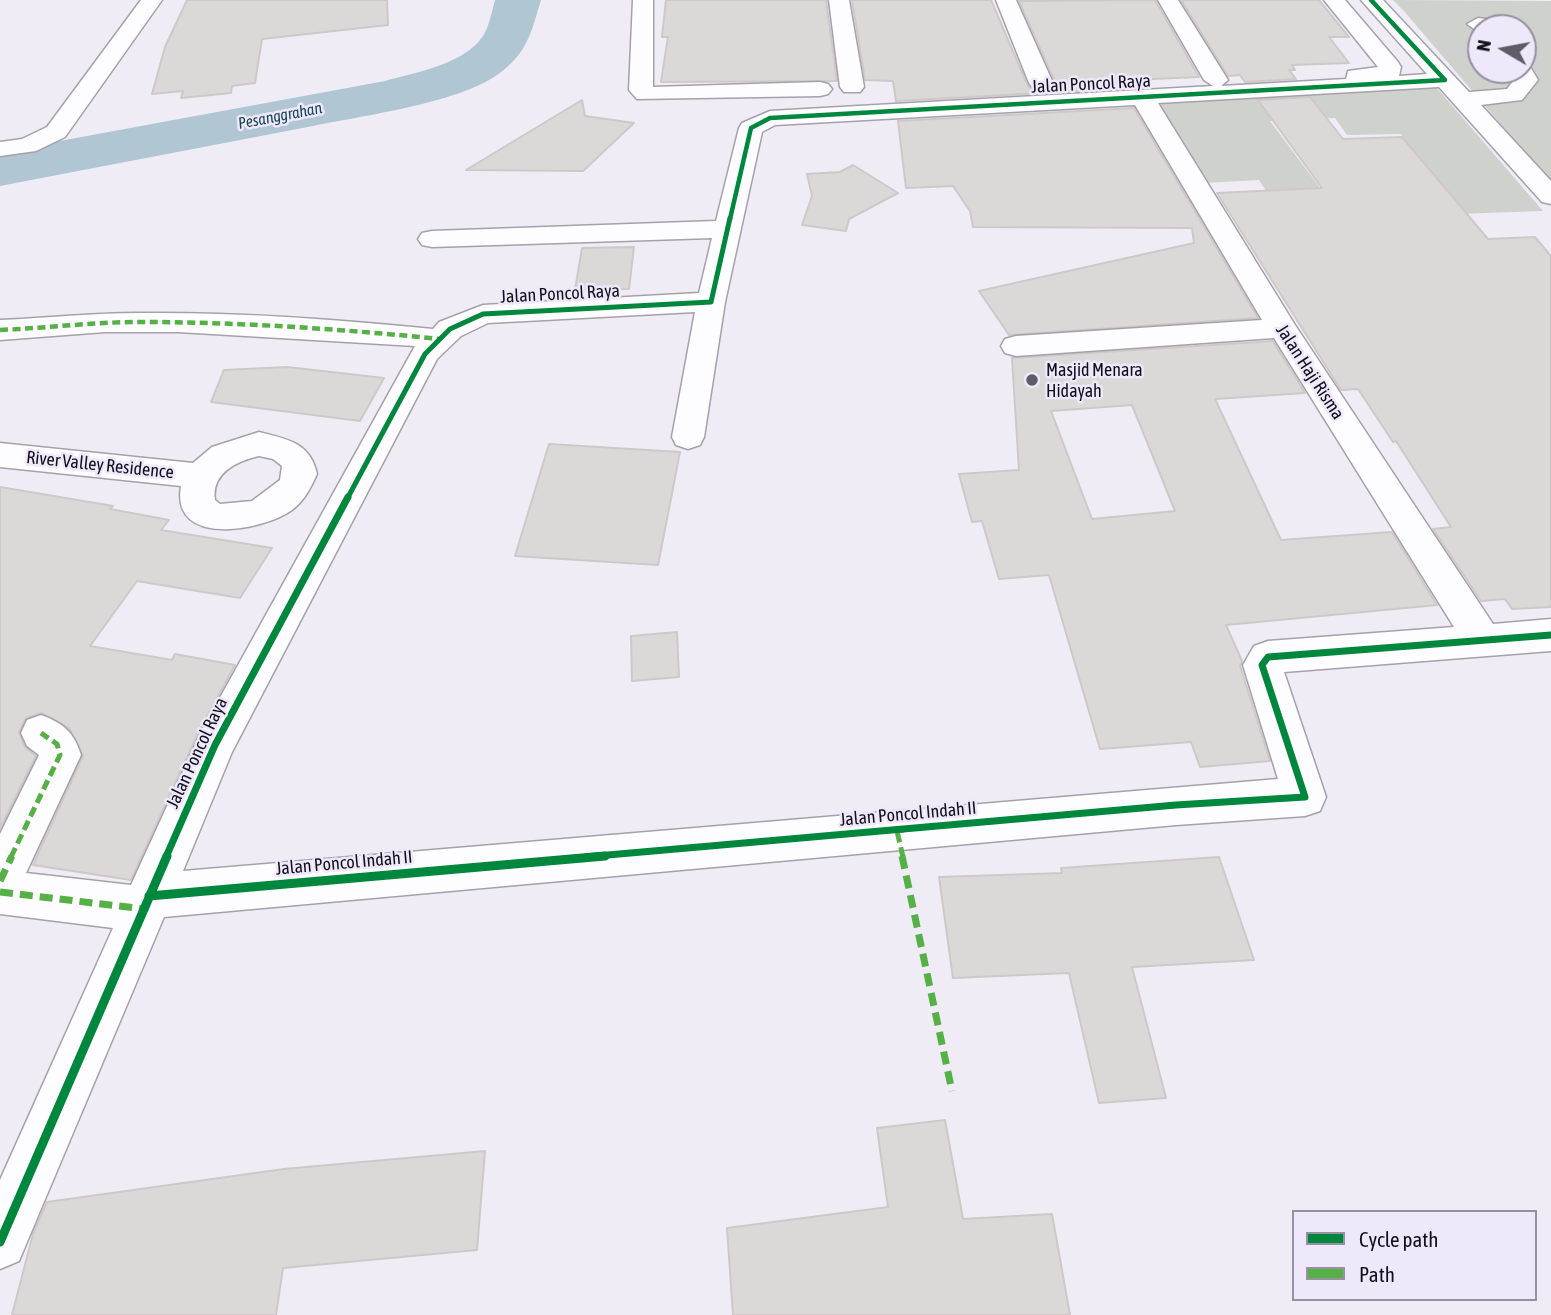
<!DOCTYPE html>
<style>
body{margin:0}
#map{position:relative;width:1551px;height:1315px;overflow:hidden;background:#efecf6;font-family:"Asap Condensed",sans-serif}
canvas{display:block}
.legend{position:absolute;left:1292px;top:1210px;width:245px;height:91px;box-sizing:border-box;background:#eee8fa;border:2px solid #9691a0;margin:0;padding:9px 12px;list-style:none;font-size:21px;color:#130f1a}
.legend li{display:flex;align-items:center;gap:14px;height:35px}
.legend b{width:35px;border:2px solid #9691a0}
.north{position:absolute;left:1467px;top:14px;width:70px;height:70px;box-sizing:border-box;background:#eee8fa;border:2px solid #9691a0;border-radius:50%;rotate:280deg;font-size:19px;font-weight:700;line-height:28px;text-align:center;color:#130f1a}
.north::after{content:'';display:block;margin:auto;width:24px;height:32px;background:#605c67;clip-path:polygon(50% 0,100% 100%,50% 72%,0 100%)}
</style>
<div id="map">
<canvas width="1551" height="1315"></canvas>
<ul class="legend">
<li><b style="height:9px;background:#00873e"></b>Cycle path</li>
<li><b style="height:9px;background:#55b045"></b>Path</li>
</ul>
<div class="north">N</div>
</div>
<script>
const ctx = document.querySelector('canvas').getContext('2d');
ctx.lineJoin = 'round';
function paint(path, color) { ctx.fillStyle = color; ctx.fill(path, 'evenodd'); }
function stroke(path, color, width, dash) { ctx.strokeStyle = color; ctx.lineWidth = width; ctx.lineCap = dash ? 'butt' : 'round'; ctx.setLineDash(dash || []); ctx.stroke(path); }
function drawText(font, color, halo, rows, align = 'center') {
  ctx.font = font + ' "Asap Condensed",sans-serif'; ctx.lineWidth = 5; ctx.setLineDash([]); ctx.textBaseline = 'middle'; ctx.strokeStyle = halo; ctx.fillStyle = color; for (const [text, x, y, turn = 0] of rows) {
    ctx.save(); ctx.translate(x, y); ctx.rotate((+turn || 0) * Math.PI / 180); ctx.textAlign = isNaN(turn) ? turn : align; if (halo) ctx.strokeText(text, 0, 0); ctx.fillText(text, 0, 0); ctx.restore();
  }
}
paint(new Path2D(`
 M1393,0L1551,1V183L1403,10ZM1481,28H1523V70H1481Z
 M1436,87L1543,211L1458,214L1401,134L1347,135L1335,118L1270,121L1327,197L1272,200L1259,180L1204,183L1155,94Z`), '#ced1cc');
paint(new Path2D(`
 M495,0H541C531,33 527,54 497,75C458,103 361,116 313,126C209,146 104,166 0,186V152L385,81C416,72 463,65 483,36C489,27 492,11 495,0Z`), '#b0c7d3');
const building = new Path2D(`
 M187,0H387L388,25L262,39L255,83L232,86L231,93L181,98L183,91L152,94L165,47Z
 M666,0H826L837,81L661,82L668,37H662Z
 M852,0H991L1027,84L1033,91H1049L1055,82L1019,1L1155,0L1199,77L1130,80L1134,88L896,101L893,81L865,80Z
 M1181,0H1319L1349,37H1329L1349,63L1292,65L1295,70H1289L1296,79L1245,82L1240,75L1228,76Z
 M1310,97L1343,139L1402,137L1488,239L1535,237L1551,256V607L1512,609L1505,599L1481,601L1433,529L1451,527L1396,441L1393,442L1358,389L1341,390L1217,193L1322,188L1258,100Z
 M582,100L585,116L634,123L583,171L466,170Z
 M1134,108L1258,318L1009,335L979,291L1194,243L1192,228L973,227L970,211L953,186L906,188L898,121Z
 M853,165L898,193L849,219L846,231L802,225L812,196L807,174L840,172Z
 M634,247L629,289L575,290L582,248Z
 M1273,341L1305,393L1215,399L1281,540L1392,532L1437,605L1226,625L1242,661L1240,666L1270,761L1200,767L1191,742L1100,749L1049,575L999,579L982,521L972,522L959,474L1019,470L1012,358ZM1132,405L1175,511L1092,519L1051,411Z
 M287,367L384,378L360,421L211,402L224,370Z
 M549,444L680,452L658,565L515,556Z
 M0,487L113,506L110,509L169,520L161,530L272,548L240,598L137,581L90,646L172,660L175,654L235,665L199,731L131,880L33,865L83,756L69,728L42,713L26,718L19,732L25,747L36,756L0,828Z
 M677,632L679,677L632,681L631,636Z
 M1219,857L1254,960L1132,967L1166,1098L1099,1103L1069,973L953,978L939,877L1062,873L1061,868Z
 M945,1120L963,1219L1052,1214L1070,1315H733L727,1228L888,1207L877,1128Z
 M485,1151L477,1250L283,1268L276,1315H12L33,1234L47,1202L284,1169Z`);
paint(building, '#ddd8d8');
stroke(building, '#cfc8c8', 2);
const minor = new Path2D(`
 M141,0H162L65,137L36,151L0,156V142L22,139L47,127Z
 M633,0H653V87L820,82L828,84L832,89L828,94L820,96L637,99L629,90Z
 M829,0H849L864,87L860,92H844L840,87Z
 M996,0H1016L1053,83L1049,88H1033L1029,83Z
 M1158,0H1178L1228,80L1221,86L1346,79L1348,71L1378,67L1324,0H1345L1398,62L1401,67L1399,76L1427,74L1361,0H1383L1469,92L1507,89L1514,80L1510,70H1523V64L1529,65L1538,80L1522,100L1481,105L1551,181V204L1542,202L1439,87L1158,103L1295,325L1493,624L1551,619V651L1284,672L1326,797L1320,811L1305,816L1176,825L164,917L19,1261L0,1269V1180L113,928L0,914V834L39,755L27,746L21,733L27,720L41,715C63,723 74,732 81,755L26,873L131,885L201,732L415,346L178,332H105L0,340V320C46,318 93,313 139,313C237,312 335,319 433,329L439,322L483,305L699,293L712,238L432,247L422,245L418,239L422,233L432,231L716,221L739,128L742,123L770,111L1213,86L1204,80ZM1135,105L1262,320L1016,336L1005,339L1001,346L1005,353L1016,356L1274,338L1454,627L1268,641L1254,646L1243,665L1278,779L183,871L232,752L437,359L461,336L488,323L695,312L672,437L676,445L688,449L700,445L704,437L725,302L762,132L775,125Z
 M1478,18L1486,19L1494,28H1481V34L1467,24Z
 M259,432C287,439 310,442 317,474C311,487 305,500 292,510C263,531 170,548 181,486L0,467V443L193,463L212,447ZM259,456L273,459L282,466L280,480L252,501L220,504L215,500C211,473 237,461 259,456Z`);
stroke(minor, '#a5a1ab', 3);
paint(minor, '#fdfcfe');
stroke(new Path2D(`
 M0,330C47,328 93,322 140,322C240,322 340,329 440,339`), '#55b045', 4.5, [8, 4.5]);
stroke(new Path2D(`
 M11,857L60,755L57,744L41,733
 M903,857L897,831L904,830`), '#55b045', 5, [10, 5]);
stroke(new Path2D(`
 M902,856L952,1091
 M0,881L12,856
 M0,892L144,909`), '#55b045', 7, [13, 7]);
stroke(new Path2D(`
 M730,219L751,128L770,118L1445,80L1371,0`), '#00873e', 4.5);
stroke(new Path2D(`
 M347,499L425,354L450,329L483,314L711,302L730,218`), '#00873e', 5);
stroke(new Path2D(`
 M166,857L215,745L348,497
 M585,857L1176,805L1305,797L1262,665L1268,657L1551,635`), '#00873e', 7);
stroke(new Path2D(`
 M149,896L605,856
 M0,1242L167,856`), '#00873e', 9);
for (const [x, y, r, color] of [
 [1032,380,7,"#605c67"]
]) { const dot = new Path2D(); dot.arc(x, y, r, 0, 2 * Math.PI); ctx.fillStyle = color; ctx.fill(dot); stroke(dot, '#eee8fa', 2.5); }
drawText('italic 16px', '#164655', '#eee8fa', [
 ["Pesanggrahan",280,116,-11]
]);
drawText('18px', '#130f1a', '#eee8fa', [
 ["Jalan Poncol Raya",1091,84,-3],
 ["Jalan Poncol Raya",560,294,-3],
 ["Jalan Haji Risma",1310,372,57],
 ["River Valley Residence",100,465,6],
 ["Jalan Poncol Raya",197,753,-65],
 ["Jalan Poncol Indah II",908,814,-5],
 ["Jalan Poncol Indah II",344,863,-5]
]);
drawText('18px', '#130f1a', '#eee8fa', [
 ["Masjid Menara",1046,370],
 ["Hidayah",1046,391]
], 'left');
</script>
